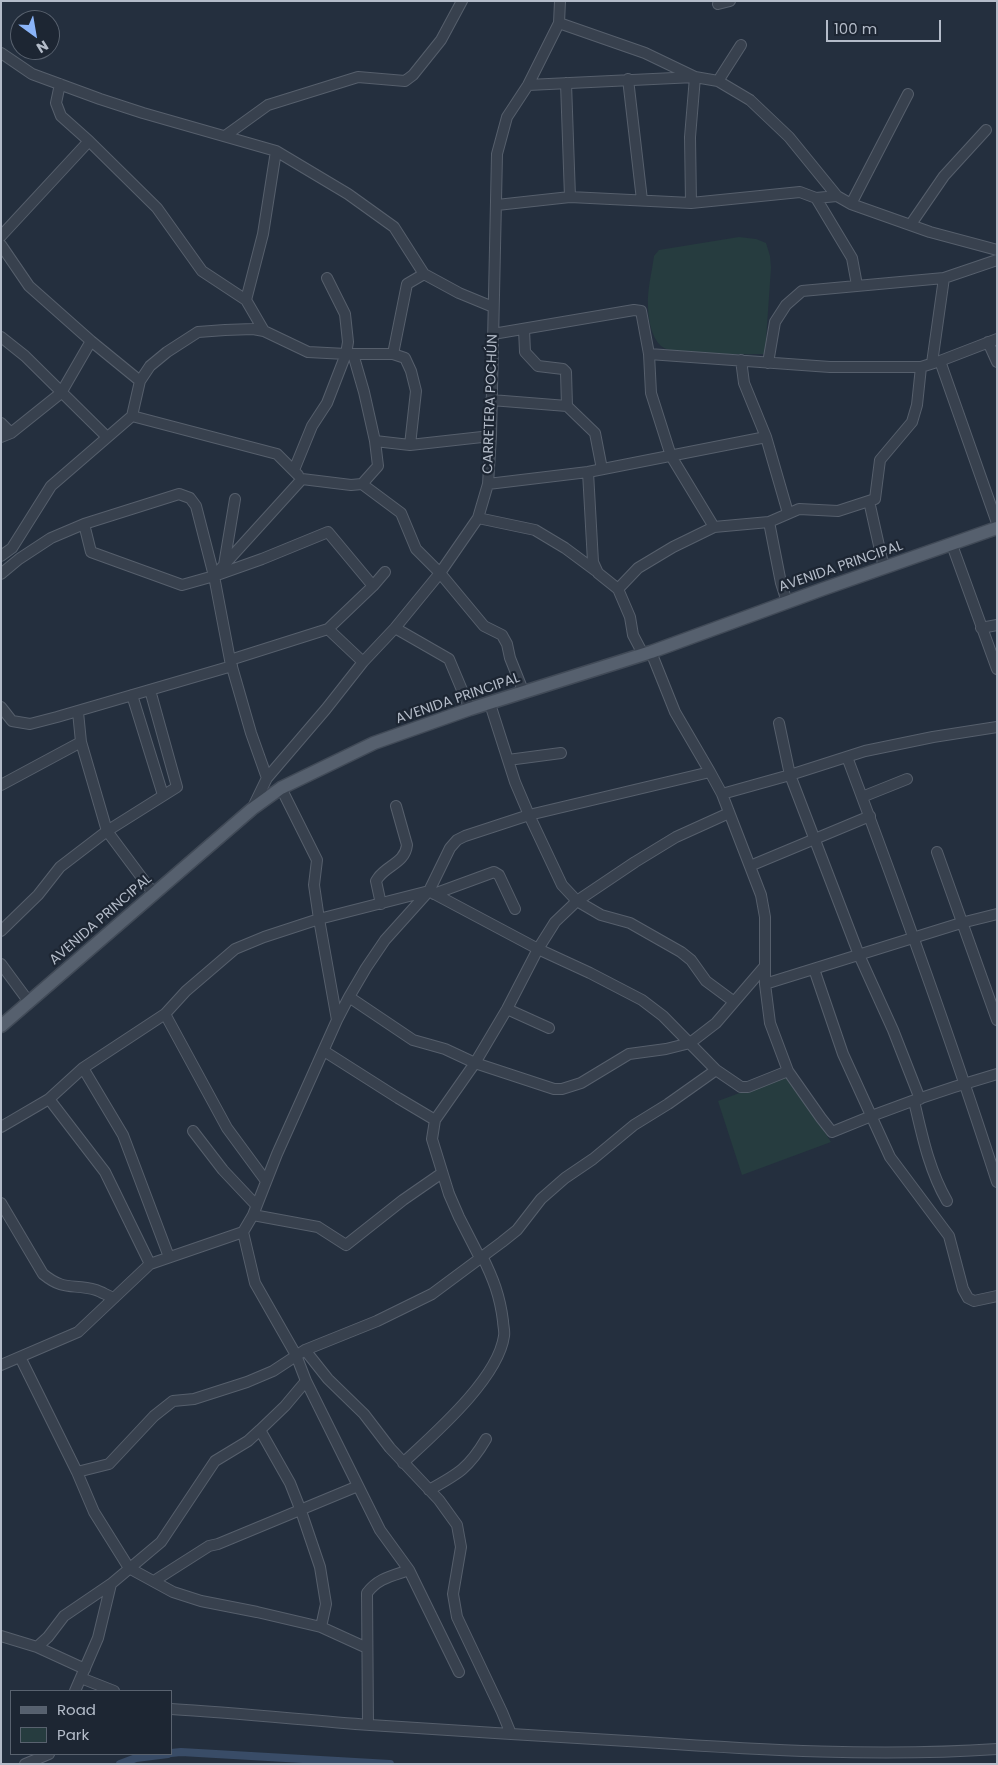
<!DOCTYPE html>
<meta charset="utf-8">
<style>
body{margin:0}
#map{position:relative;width:998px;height:1765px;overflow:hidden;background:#242f3e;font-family:Poppins,sans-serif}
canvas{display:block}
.frame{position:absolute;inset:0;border:2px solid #b4bcc9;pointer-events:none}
.legend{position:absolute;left:10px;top:1690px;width:162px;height:65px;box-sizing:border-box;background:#1d2633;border:1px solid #59626f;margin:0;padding:6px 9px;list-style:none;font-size:15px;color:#b4bcc9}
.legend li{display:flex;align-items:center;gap:10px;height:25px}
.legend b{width:25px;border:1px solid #59626f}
.north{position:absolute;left:10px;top:10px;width:50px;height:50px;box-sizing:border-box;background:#1d2633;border:1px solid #59626f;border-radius:50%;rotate:148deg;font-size:14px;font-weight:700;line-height:20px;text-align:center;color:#b4bcc9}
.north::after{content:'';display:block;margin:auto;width:18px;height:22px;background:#8ab4f8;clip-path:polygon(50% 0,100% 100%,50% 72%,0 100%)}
.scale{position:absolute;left:826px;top:20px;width:115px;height:22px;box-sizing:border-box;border:2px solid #b4bcc9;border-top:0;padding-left:6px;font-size:15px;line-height:18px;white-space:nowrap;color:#b4bcc9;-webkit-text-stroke:4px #1d2633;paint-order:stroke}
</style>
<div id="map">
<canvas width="998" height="1765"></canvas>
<div class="frame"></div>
<ul class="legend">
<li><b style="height:6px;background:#56606e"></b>Road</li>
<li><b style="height:14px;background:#263c3f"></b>Park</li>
</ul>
<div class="north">N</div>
<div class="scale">100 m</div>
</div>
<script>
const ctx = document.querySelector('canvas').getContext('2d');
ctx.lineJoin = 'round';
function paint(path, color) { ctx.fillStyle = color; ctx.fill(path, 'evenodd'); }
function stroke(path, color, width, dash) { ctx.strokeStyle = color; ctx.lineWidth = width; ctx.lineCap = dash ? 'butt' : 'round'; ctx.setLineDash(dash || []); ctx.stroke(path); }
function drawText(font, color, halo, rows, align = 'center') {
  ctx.font = font + ' Poppins,sans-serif'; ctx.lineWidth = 4.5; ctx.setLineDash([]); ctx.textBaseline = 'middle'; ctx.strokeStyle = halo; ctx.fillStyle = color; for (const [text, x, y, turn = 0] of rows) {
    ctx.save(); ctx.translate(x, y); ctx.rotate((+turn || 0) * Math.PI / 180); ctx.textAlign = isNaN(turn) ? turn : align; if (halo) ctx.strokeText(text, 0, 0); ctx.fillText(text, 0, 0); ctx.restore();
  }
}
paint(new Path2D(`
 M739,237L756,239L766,243L770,256L771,268L765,354C745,354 674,357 661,346C651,337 648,318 648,306C647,290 652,272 654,256L659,250Z
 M788,1075L831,1142L742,1175L718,1101Z`), '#263c3f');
stroke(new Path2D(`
 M171,1753L181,1752L390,1764
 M120,1764L136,1758L168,1754`), '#394c67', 8);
const minor = new Path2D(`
 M718,4L730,1
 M559,23L645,53L695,77L718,81L750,100L789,137L837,196L851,204L930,232L997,250
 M1,53L32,74L100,99L143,113L276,151L348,194L394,227L424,274L459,293L493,307
 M628,79L642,200
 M718,81L741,45
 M566,83L570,197
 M60,84L56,103L61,116L89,141L157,208L202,271L246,300L264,331L308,352L346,354H393
 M528,85L695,77L690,137L691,203
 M225,136L268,105L358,77L405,81L413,75L441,40L462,1
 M816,198L852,258L857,285
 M851,204L908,94
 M497,205L570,197L691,203L800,192L816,198L837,196
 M911,224L944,176L986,130
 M1,236L89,141
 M1,245L29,286L91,341L140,381
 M246,300L263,234L276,151
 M524,329L525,352L538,366L563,369L566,372L567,406
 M493,334L634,310L641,311L649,354L651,393L671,456L714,527
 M1,337L25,356L107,437
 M988,342L997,362
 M353,354L364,392L375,441
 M649,354L830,367H921L940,361L997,339
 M741,360L744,383L766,437L788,513
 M940,361L997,523
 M768,363L775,322L786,305L802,291L944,278L997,260
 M932,363L944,278
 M491,400L567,406L595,433L602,469
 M132,416L277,454L298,475
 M1,423L11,433
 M1,437L11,433L61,393L91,341
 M410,445L416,391L411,371L405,358L393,354L407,284L424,274
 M294,470L312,426L327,403L346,354L348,342L345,314L327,278
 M588,472L593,562L598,573L618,589L630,617L633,635L643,654
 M362,484L401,513L416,549L440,573L484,626L502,635L507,644L510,658L524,693
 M488,484L588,472L766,437
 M869,501L884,568
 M478,518L535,530L565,548L596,571
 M769,522L781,583L787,602
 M84,524L91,552L182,585L214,576L262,559L328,532L373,586
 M952,545L997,669
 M1,556L12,548L51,486L132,416L140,381L150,366L167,352L198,332L225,330L253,329L264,331
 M224,565L235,499
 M1,574L19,559L51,538L84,524L179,494L190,498L196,506L214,576L230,660L251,733L267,778
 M214,576L302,479L351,485L362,484L378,466L375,441L410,445L491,436
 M618,589L638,568L673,547L714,527L769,522L799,509L838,511L875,499L880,460L912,422L917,405L921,367
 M395,628L449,659L470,709
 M981,628L997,625
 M328,629L363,662
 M230,660L328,629L373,586L385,572
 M132,695L163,795
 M490,704L515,782L529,815L710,772L675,712L651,652
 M1,707L12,721L30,724L57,717L232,666
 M78,712L81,742L107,831L154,894
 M779,723L790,775L859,955L893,1030L920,1099
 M847,757C900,898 951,1039 997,1182
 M508,760L561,753
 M1,785L81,742
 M281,788L317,860L314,885L319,919L337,1020
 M722,794L790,775L865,751L933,737L997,727
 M862,797L907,779
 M252,809L267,778L326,709L363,662L395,628L440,573L478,518L488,484L491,436L497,154L507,117L528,85L559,23L560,1
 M937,852L997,1020
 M750,866L870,816
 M434,894L494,872L499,875L515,909
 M381,904L376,881L378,878C387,865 405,863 407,845L396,806
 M1,931L38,895L60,867L107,831L177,787L150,690
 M1,964L29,1002
 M814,969L843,1054L890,1157L949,1236L963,1289L968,1298L974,1301L997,1296
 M765,984L961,923L997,914
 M349,997L413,1040L445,1049L475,1063L554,1089H562L581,1083L629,1054L666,1049L690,1043L716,1023L765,966
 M507,1009L549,1028
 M165,1014L227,1128L266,1181
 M324,1051L398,1098L435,1120
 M83,1068L123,1135L169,1257
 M788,1071L821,1118L832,1132C886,1109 941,1090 997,1074
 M49,1099L105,1172L150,1264
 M914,1101C922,1135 929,1170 947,1201
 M1,1127L49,1099L83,1068L165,1014L186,991L235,949L264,937L319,919L429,891L538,949L590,973L642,1000L663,1016L716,1070L741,1087H748L788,1071L770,1023L765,984V917L761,895L722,794L710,772
 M193,1131L223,1170L256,1205
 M1,1203L43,1274C65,1292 73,1283 96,1290C102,1292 108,1296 114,1298
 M253,1215L318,1227L346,1245L403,1200L442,1173
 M480,1258L459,1217L449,1194L432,1139L435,1120L475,1063L507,1009L538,949L555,922L577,901L635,862L676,837L729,813
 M305,1350L328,1379L364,1414L390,1448L439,1500L457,1525L461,1547L453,1594L457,1617L502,1712L511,1734
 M20,1357L77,1472L94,1512L129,1568L173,1592L201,1601L257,1612L321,1627L367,1648
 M1,1365L78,1332L150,1264L243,1232
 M260,1430L290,1483L301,1511L320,1567L326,1604L321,1627
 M403,1463C434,1434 498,1379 504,1336C505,1331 503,1326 503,1321C500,1296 493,1278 482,1256
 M77,1472L109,1464L154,1416L173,1401L194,1399L247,1382L273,1371L305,1350L377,1321L432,1294L502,1242L517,1230L541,1199L565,1178L593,1159L634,1125L668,1104L716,1070
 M429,1490C458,1474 469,1468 486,1439
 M154,1581L209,1546L218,1544L358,1486
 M1,1636L37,1647L85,1669
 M37,1647L48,1637L64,1616L111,1584
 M459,1672L409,1570L380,1530L306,1381L296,1355L255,1283L243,1232L253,1215L277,1154L337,1020L349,997L366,968L385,940L429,891L450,848L457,840L465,836L529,815L562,885L577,901L601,915L630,923L681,952L691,960L706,981L733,1001
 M81,1678L114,1691
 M75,1691L98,1638L111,1584L161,1542L215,1461L248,1441L260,1430L285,1406L306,1381
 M171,1709C238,1713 304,1720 370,1725C461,1731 553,1737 644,1742C761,1750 879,1757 997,1749
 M368,1725L367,1593C378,1578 392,1576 409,1570
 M25,1764L49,1754`);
const major = new Path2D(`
 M1,1026L252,809L281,788L374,743L470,709L651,652L823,589L997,528`);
stroke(minor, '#565f6c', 12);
stroke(major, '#414a57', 15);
stroke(minor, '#38414e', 10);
stroke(major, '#56606e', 12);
drawText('14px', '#b4bcc9', '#1d2633', [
 ["CARRETERA POCHÚN",491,404,-88],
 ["AVENIDA PRINCIPAL",841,567,-19],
 ["AVENIDA PRINCIPAL",458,699,-19],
 ["AVENIDA PRINCIPAL",101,920,-41]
]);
</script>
